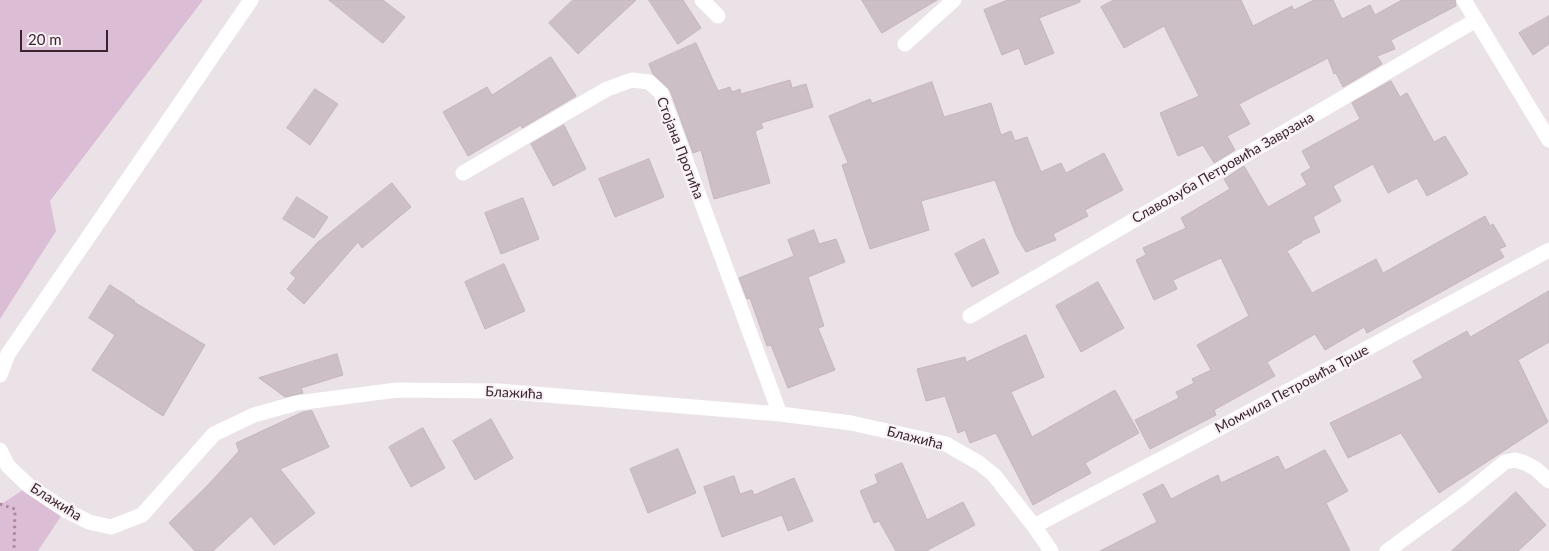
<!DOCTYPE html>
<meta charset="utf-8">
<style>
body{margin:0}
#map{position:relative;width:1549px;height:551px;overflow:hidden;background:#ebe2e7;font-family:Lato,sans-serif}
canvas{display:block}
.scale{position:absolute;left:20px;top:30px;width:88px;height:22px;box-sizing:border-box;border:2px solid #3b242d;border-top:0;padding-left:6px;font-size:15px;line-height:18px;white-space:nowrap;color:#3b242d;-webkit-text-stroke:4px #f8f2f6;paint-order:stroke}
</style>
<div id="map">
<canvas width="1549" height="551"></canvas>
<div class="scale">20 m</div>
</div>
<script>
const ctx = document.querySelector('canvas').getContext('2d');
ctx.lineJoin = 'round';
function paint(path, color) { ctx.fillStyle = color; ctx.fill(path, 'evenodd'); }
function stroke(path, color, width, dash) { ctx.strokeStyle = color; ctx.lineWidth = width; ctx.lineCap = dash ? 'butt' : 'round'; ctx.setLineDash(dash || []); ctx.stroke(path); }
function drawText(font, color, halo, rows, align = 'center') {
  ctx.font = font + ' Lato,sans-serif'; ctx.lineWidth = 4.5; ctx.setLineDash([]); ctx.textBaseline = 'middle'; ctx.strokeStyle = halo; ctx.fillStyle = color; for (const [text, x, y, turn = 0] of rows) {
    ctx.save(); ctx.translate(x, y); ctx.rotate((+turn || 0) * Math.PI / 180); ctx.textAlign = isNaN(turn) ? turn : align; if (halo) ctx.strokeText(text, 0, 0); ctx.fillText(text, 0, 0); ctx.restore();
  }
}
paint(new Path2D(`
 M0,0H203L50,201L56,231L0,319Z
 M29,486L65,510L38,551H0V505Z`), '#dbbdd6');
const building = new Path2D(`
 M329,0H383L405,17L383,43Z
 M573,0H636L578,54L549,23Z
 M649,0H683L701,28L678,44Z
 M862,0H937L882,33Z
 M1008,0H1080V2L1039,18L1054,53L1025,65L1019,48L1002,55L984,10Z
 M1114,0H1241L1253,26L1292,6L1294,10L1314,0H1333L1342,19L1370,5L1375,15L1402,0H1455L1456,6L1391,40L1395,49L1377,56L1382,64L1343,87L1336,73L1334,74L1328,58L1239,104L1250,124L1227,136L1235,150L1214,163L1203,145L1178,156L1160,113L1199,96L1164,26L1124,48L1101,7Z
 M1549,16V44L1533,55L1519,33Z
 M696,43L718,91L730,87L732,92L740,89L741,94L790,80L792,88L806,84L813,107L761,123L763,128L755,131L770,183L714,199L701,150L693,153L670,90L653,74L649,64Z
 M551,57L576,96L522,128L521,125L468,156L443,112L487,87L492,95Z
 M1391,81L1400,97L1407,93L1434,142L1445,136L1468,174L1427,196L1417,178L1388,193L1373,164L1333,186L1341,201L1313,217L1320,232L1301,241L1302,242L1287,251L1312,293L1376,259L1383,273L1485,216L1490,226L1493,224L1506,246L1499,249L1504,257L1367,333L1364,327L1325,350L1315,334L1267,362L1275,376L1214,410L1216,415L1150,449L1135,420L1179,398L1176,392L1194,383L1192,379L1211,370L1197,345L1249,316L1221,258L1173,280L1177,289L1154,300L1136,260L1146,255L1143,248L1186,228L1181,218L1230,189L1224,179L1244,166L1268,207L1307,185L1301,174L1311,168L1302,151L1360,119L1352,103Z
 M932,82L944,117L991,103L1001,135L1011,131L1015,141L1027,137L1041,172L1061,163L1066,173L1104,153L1123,190L1085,210L1088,216L1053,234L1056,240L1026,252L1016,235L995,180L921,201L929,230L870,249L842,165L848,163L829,116L870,99L872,103Z
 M315,89L338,104L310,145L287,128Z
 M564,125L586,169L553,186L531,144Z
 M649,159L664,197L615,217L599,179Z
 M392,183L411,207L362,248L358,242L304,304L287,289L296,278L290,273L317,243Z
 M297,197L328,217L314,238L283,219Z
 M523,198L539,239L501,254L485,213Z
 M814,230L819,244L836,239L845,262L808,277L824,326L818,328L835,370L788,388L771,345L767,346L750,298L747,299L739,278L794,256L788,240Z
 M984,239L999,273L972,287L955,254Z
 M504,264L525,311L485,329L465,282Z
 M1098,282L1124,328L1081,352L1056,306Z
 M110,285L135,301L134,302L205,345L163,416L92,370L115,335L89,318Z
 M1549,291V342L1518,360L1548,422L1439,493L1401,433L1348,458L1330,423L1423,378L1413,361L1467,331L1470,337Z
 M1026,335L1044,377L1011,392L1032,437L1115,390L1139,433L1085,463L1091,473L1033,505L996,433L970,443L965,430L958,433L945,396L926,401L917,369L965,357L966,362Z
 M337,354L343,375L301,388L303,393L285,397L259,378Z
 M312,411L329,447L280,469L315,513L274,545L251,516L213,551H195L169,523L208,485L239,451L236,443L303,412Z
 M491,419L513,458L475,480L453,441Z
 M423,428L445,468L411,487L389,447Z
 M678,449L696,493L648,513L630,469Z
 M1325,450L1348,491L1326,503L1350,551H1100L1157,522L1143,494L1163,484L1171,499L1218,475L1221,483L1278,456L1285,470Z
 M902,463L927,520L963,502L975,525L926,551H896L879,521L874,523L860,491L878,483L875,475Z
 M734,476L740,494L752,490L754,495L794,478L813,521L788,531L782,515L722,537L704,487Z
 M1516,492L1546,525L1518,551H1452Z`);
paint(building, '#ccbfc6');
stroke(building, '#c4b5bd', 1);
stroke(new Path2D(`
 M0,504L15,509L14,551`), '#ac8596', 3, [2.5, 4]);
stroke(new Path2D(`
 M702,0L718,16
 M1464,0L1549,140
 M905,44L954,0
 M463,173L607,89L632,80L649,82L661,93L780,414
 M970,316L1476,20
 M0,375L8,354L251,0
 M0,450L8,466L29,486L65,510L89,522L111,527L142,515L214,434L254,415L297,403L397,390L498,391L780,414L851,423L946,444L979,463L994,475L1034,526L1051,551
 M1034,526L1203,437L1549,250
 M1387,551L1463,496L1505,462L1515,460L1525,463L1536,469L1549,481`), '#fff', 15);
drawText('14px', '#3b242d', '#f8f2f6', [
 ["Стојана Протића",680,148,69],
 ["Славољуба Петровића Заврзана",1223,168,-30],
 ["Момчила Петровића Трше",1292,389,-28],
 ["Блажића",514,393,3],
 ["Блажића",915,438,14],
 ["Блажића",56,502,32]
]);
</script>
